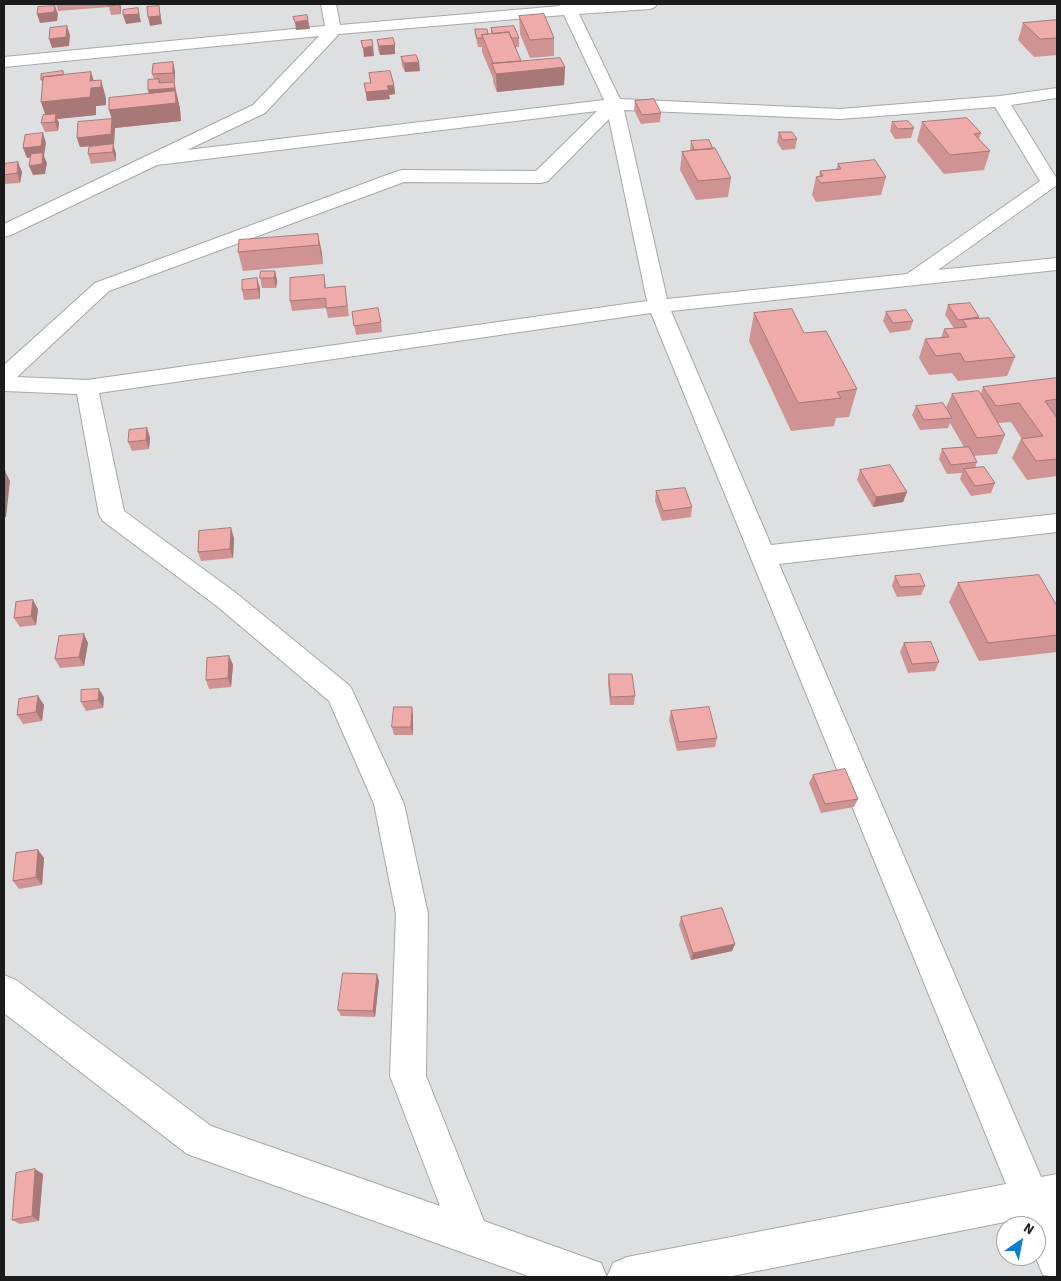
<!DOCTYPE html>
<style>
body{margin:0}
#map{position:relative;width:1061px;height:1281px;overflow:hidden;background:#dedfe1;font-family:"Source Sans 3",sans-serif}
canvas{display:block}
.frame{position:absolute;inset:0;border:5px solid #1b1b1c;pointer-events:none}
.north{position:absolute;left:996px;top:1216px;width:50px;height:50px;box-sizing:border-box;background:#fff;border:1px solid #a4a4a4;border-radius:50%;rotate:33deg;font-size:14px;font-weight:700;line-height:20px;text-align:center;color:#1b1b1c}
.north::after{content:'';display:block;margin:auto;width:18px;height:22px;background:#0d7fc8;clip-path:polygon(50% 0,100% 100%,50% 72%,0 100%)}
</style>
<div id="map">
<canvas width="1061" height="1281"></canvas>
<div class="frame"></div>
<div class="north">N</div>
</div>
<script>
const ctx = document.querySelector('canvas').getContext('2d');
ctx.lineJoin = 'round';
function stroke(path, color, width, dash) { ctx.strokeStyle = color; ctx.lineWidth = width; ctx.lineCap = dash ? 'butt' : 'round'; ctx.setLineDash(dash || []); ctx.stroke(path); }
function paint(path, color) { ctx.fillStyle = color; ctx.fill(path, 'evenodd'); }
const street = new Path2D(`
 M321,4H336L340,25L560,6L559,4L574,5L657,4L655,7L650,9L579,14L620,99L840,109L1000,96L1057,88V98L1011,105L1057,179V185L938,270L1057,258V270L671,311L771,545L1057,514V532L779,564L1041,1177L1057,1174V1277L1043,1275L1035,1256L1036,1226H1023L1020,1219L727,1277H607L613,1263L627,1257L1006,1184L651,313L99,393L124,511L236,593L350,686L354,694L404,804L428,914L426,1076L484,1221L601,1263L607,1277H531L187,1154L4,1013V975L16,980L211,1126L440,1206L390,1076L396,914L374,804L329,701L218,607L103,521L99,515L77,394L4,391V365L95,283L395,172L402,170L536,171L597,111L157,165L11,235L4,237V224L253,105L319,36L4,67V57L325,26ZM564,15L604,100L187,150L265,113L339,34ZM995,107L1040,181L907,274L667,299L624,110L840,119ZM609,119L647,301L87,380L17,377L109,291L404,182L541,183L548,181Z`);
stroke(street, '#a7a8aa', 2);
paint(street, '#fff');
paint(new Path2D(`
 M56,4H120L121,7V14L111,15L109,7L58,11Z
 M519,16L554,38V56L530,58L520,34Z
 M1057,20V55L1034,57L1018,40L1023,23Z
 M491,28L519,38V47H515L521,62L565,67L564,85L497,92L493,82V78L482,52V47H478L476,38L475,29L488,34H491Z
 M377,40L395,54L380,55L378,49Z
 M401,57L420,71L405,72L402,66Z
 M63,71L64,75L93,81L106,98V105L96,106V115L57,119L59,123L58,131L45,132L41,123L46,115L41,102Z
 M175,71V82L160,83L174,82L180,109L181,121L115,128L114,144L80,147L77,138L112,119L109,110L149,94L148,90L154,79L152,74Z
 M369,73L394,85L395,94L389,95L390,99L367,101L364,83H370Z
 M635,101L661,113L660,122L641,124L634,110Z
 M892,122L914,128L911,138L895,139L890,131Z
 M922,122L981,133L979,139L990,151L984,170L944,174L917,141Z
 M779,132L797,139L795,149L782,150L777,142Z
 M691,141L713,149L731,178L728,197L696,200L680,170L682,152L690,151Z
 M113,144L116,154V161L91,164L88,154Z
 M4,164L22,172L20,183L4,184Z
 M838,164L886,177L881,195L816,202L812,195L816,177L819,176L820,171L836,170Z
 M318,234L323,264L243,271L238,252Z
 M275,271L277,281L276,288H262L260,278Z
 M324,275L326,288L345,286L349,316L328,318L326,308L292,311L290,301Z
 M260,288V299L244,300L242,290Z
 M948,305L979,317V319L1015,357L1007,376L958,381L952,373L929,375L919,358L925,339L941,338L944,329L954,328L945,315Z
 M352,312L381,322L382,332L356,335Z
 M886,312L913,321L910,330L890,333L883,321Z
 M754,313L804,333L857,389L849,417L836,418L834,426L791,431L749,341Z
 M1057,378V476L1027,480L1012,458L1021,439H1022L1011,422L998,423L1005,435L997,454L974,456L977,462L975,468L995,483L991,493L971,496L960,479L962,473L947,474L939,459L942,449L964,447L950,423L948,428L920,430L912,415L916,406L946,408L952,394H981L983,387Z
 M147,428L150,438L149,449L132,451L128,442Z
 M860,470L907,492L903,502L873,507L857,480Z
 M656,491L692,507L691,517L662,521L655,501Z
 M234,538L233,558L201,561L198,552Z
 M895,576L925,586L921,595L897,597L892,586Z
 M958,583L1057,606V652L979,661L949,602Z
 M38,609L36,625L20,627L14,618Z
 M88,643L84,666L60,668L55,659Z
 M904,643L939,662L935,671L908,673L900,652Z
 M229,656L233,665L231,687L209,689L206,680Z
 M609,674L635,696L634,705H610L608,683Z
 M38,696L44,705L42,721L23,724L17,715Z
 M104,697L103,708L86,711L81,702Z
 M671,711L717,738L715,747L677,751L669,720Z
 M413,716V735H394L392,727Z
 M813,775L858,799L854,807L821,813L809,783Z
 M38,850L44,858L42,885L19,889L13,881Z
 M681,917L735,944L732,951L691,960L679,925Z
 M379,981L375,1017L341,1016L338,1010Z
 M43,1174L39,1221L20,1224L12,1220Z`), '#ce9392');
paint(new Path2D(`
 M119,4H120L121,7V14Z
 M55,6L58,14L57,21L40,23L37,14Z
 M159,6L162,24L150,26L148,17Z
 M138,8L141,22L126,24L123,15Z
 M308,20L310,29L296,30L295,22Z
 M67,26L70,35L69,46L52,48L49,39Z
 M395,45V54L380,55L379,46Z
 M373,46L374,56L364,57L363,48Z
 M173,62L175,71V82L173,73Z
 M419,62L420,71L405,72L404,63Z
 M565,67L564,85L497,92L496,74Z
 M91,72L96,88L101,80L106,98V105L96,106V115L57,119L59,123L58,131L55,122L47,120L41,102L90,81Z
 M159,79L161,89L174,82L180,109L181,121L115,128L114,144L80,147L77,138L112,119L109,110L151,100L148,90Z
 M394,85L395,94L389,95L390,99L367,101L366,92L387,86Z
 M43,133L46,143L44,156L47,163L45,174L33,175L29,166L43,156L27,158L23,148Z
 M113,144L116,154V161L113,152Z
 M18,162L22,172L20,183L17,173Z
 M318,234L322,253L323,264L319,245Z
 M275,271L277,281L276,288L274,278Z
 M257,278L260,288V299L258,289Z
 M147,428L150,438L149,449L146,440Z
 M5,471L10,481L6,517H4V484Z
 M907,492L903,502L873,507L876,497Z
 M231,528L234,538L233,558L230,549Z
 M33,600L38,609L36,625L31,616Z
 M84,634L88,643L84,666L79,657Z
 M229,656L233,665L231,687L228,678Z
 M99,689L104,697L103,708L98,700Z
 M38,696L44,705L42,721L36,712Z
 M412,707L413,716V735L411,727Z
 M38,850L44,858L42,885L36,877Z
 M735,944L732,951L691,960L693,953Z
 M377,974L379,981L375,1017L373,1011Z
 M35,1169L43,1174L39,1221L32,1216Z`), '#a77877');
const building = new Path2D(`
 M109,4H119L118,5L108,6Z
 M55,6L54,12L37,14L38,7Z
 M159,6L160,16L148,17L147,7Z
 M138,8L139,14L123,15V10Z
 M544,14L554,38L530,40L519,16Z
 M307,15L308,20L295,22L293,17Z
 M1057,20V38L1040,39L1023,23Z
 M67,26L66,37L49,39L50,28Z
 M514,26L519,38H511L509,32L493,34L491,28Z
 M475,29H487L488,34L482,35V38H477Z
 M509,32L521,61L493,63L482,35Z
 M393,38L395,45L379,46L377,40Z
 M372,40L373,46L363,48L361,41Z
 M416,55L419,62L404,63L401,57Z
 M560,58L565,67L496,74L492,64Z
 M173,62V73L152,74L153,64Z
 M63,71V75L43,77V80H41V74Z
 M390,71L394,85L387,86L389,90L366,92L364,83H371L369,73Z
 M91,72L90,81L101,80V87L91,88L90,97L41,102L43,77Z
 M159,79V83L174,82L175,88L148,90V80Z
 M175,91L176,103L109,110V98Z
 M654,99L661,113L642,115L635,101Z
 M56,114L55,122L41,123L43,115Z
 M967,118L981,133L974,134L990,151L950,155L922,122Z
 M112,119L111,134L77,138L78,122Z
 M908,121L914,128L898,129L892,122Z
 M779,132H792L797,139L783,140Z
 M43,133L41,146L23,148L25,135Z
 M709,140L713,149L694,150L691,141Z
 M113,144V152L88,154L89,147Z
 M715,148L731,178L698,181L682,152Z
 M43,153L42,164L29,166L31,154Z
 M875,160L886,177L821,183L816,177L823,176L820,171L841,169L838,164Z
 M18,162L17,173L4,175V164Z
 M318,234L319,245L238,252L239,240Z
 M261,271H275L274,278H260Z
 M324,275L325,288L345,286L347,306L326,308V298L290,301V278Z
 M257,278L258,289L242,290V280Z
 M970,303L979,317L958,320L948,305Z
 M378,308L381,322L354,326L352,312Z
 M792,309L804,333L826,331L857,389L837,392L841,398L798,403L754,313Z
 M906,310L913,321L893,323L886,312Z
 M989,318L1015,357L965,362L960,353L936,356L925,339L949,337L944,329L967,327L963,320Z
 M1057,378V399L1045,401L1057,418V459L1036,461L1021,439L1043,436L1019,403L996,406L983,387Z
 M979,391L1005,435L977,438L952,394Z
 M943,403L952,418L924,420L916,406Z
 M147,428L146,440L128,442L129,430Z
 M969,447L977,462L951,465L942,449Z
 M890,465L907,492L876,497L860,470Z
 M984,467L995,483L975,486L964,469Z
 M5,471L4,484V472Z
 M685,488L692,507L663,511L656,491Z
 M231,528L230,549L198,552L199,531Z
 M920,574L925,586L900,587L895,576Z
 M1039,575L1057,606V635L988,643L958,583Z
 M33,600L31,616L14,618L16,602Z
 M84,634L79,657L55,659L59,636Z
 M931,642L939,662L912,664L904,643Z
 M229,656L228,678L206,680L207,658Z
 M609,674H632L635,696L611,697Z
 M99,689L98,700L81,702V690Z
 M38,696L36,712L17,715L19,699Z
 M394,707H412L411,727H392Z
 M709,707L717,738L679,742L671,711Z
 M845,769L858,799L825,804L813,775Z
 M38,850L36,877L13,881L16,853Z
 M722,908L735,944L693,953L681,917Z
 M343,973L377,974L373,1011L338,1010Z
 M35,1169L32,1216L12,1220L16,1173Z`);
paint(building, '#efabaa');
stroke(building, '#a77877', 1);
</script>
